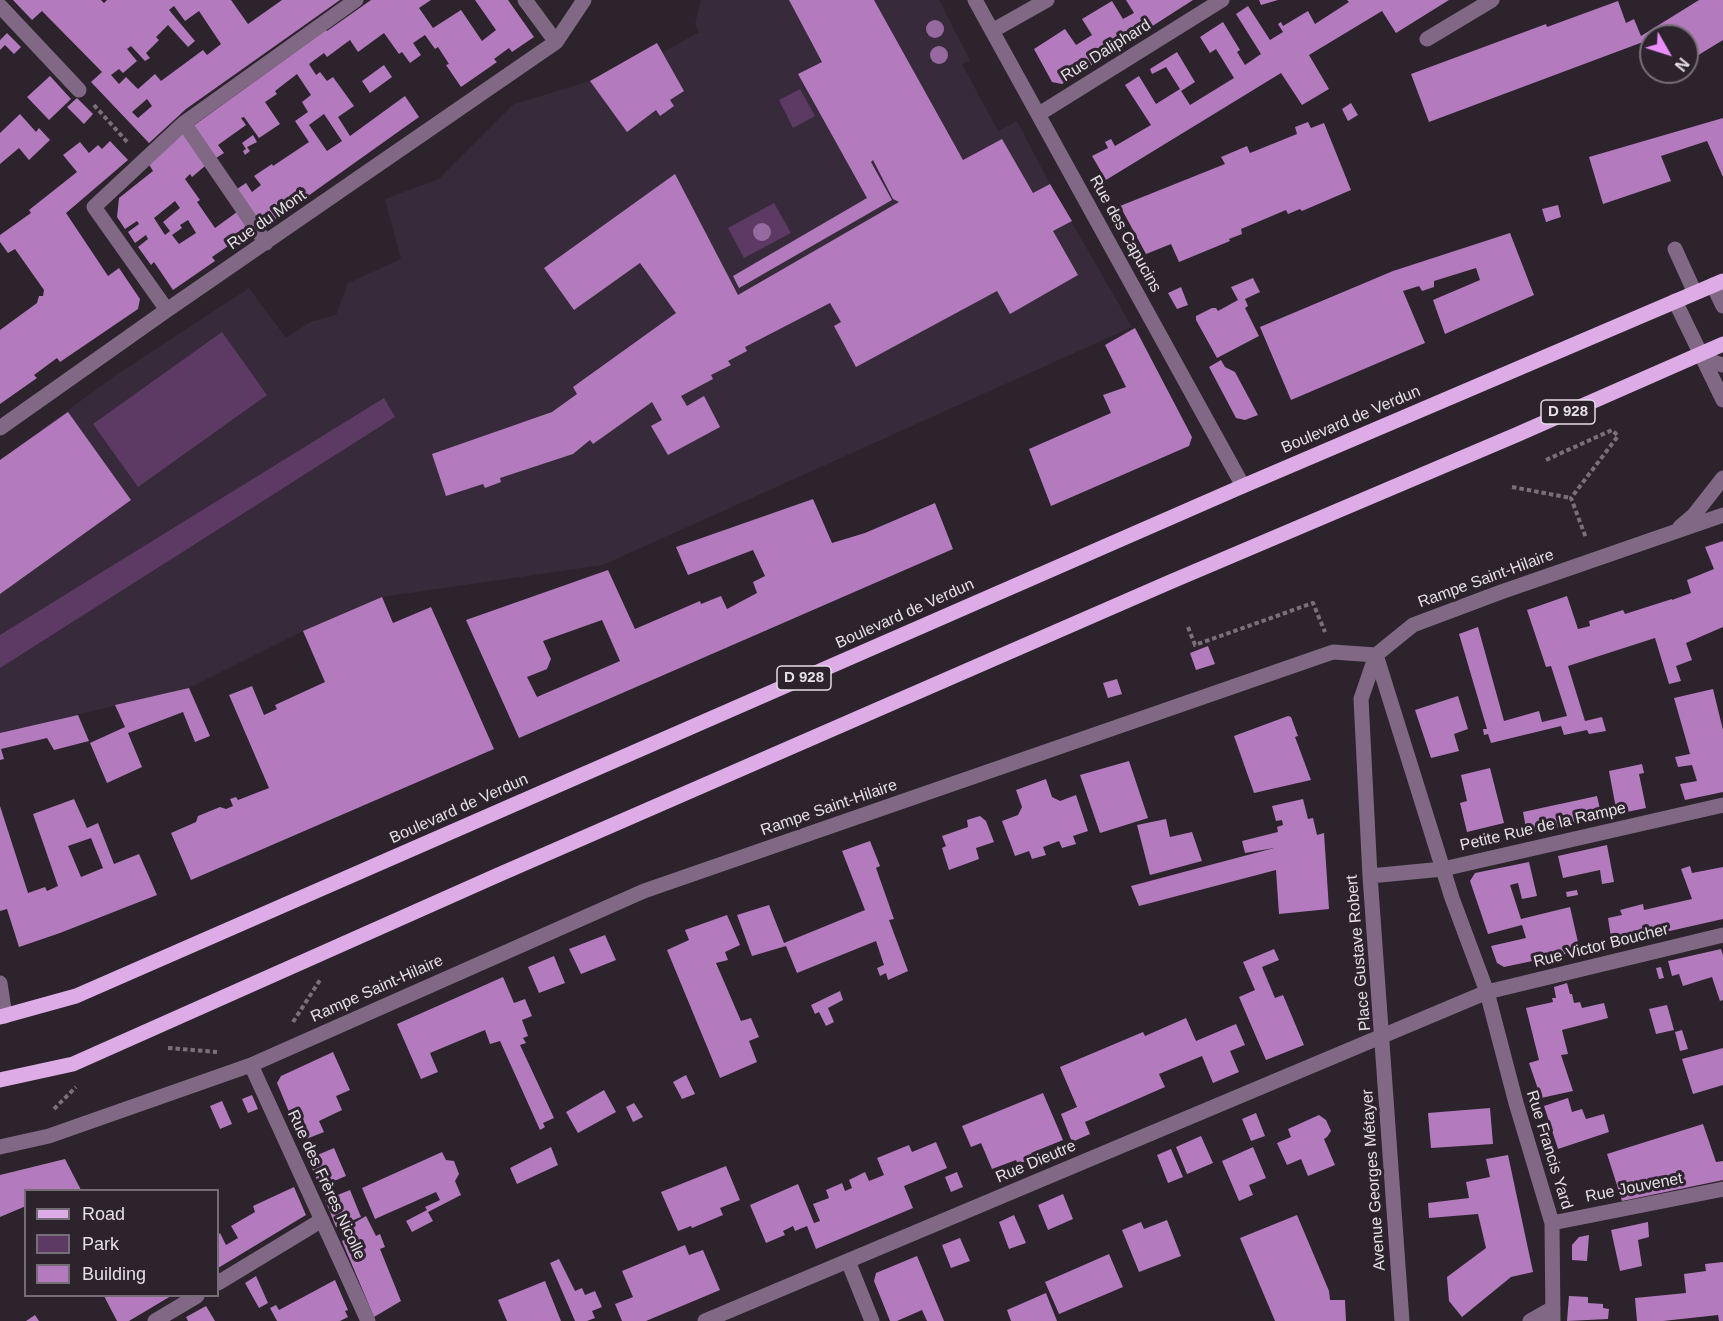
<!DOCTYPE html>
<meta charset="utf-8">
<style>
body{margin:0}
#map{position:relative;width:1723px;height:1321px;overflow:hidden;background:#2c232d;font-family:Arial,sans-serif}
canvas{display:block}
.legend{position:absolute;left:24px;top:1189px;width:195px;height:108px;box-sizing:border-box;background:#2c232d;border:2px solid #766e77;margin:0;padding:8px 10px;list-style:none;font-size:18px;color:#e4dee5}
.legend li{display:flex;align-items:center;gap:12px;height:30px}
.legend b{width:30px;border:2px solid #766e77}
.north{position:absolute;left:1639px;top:24px;width:60px;height:60px;box-sizing:border-box;background:#2c232d;border:2px solid #766e77;border-radius:50%;rotate:129deg;font-size:16px;font-weight:700;line-height:24px;text-align:center;color:#e4dee5}
.north::after{content:'';display:block;margin:auto;width:21px;height:27px;background:#ea8dfd;clip-path:polygon(50% 0,100% 100%,50% 72%,0 100%)}
</style>
<div id="map">
<canvas width="1723" height="1321"></canvas>
<ul class="legend">
<li><b style="height:8px;background:#ddace6"></b>Road</li>
<li><b style="height:16px;background:#5d3a64"></b>Park</li>
<li><b style="height:16px;background:#b37bbd"></b>Building</li>
</ul>
<div class="north">N</div>
</div>
<script>
const ctx = document.querySelector('canvas').getContext('2d');
ctx.lineJoin = 'round';
function paint(path, color) { ctx.fillStyle = color; ctx.fill(path, 'evenodd'); }
function stroke(path, color, width, dash) { ctx.strokeStyle = color; ctx.lineWidth = width; ctx.lineCap = dash ? 'butt' : 'round'; ctx.setLineDash(dash || []); ctx.stroke(path); }
function drawText(font, color, halo, rows, align = 'center') {
  ctx.font = font + ' Arial,sans-serif'; ctx.lineWidth = 6; ctx.setLineDash([]); ctx.textBaseline = 'middle'; ctx.strokeStyle = halo; ctx.fillStyle = color; for (const [text, x, y, turn = 0] of rows) {
    ctx.save(); ctx.translate(x, y); ctx.rotate((+turn || 0) * Math.PI / 180); ctx.textAlign = isNaN(turn) ? turn : align; if (halo) ctx.strokeText(text, 0, 0); ctx.fillText(text, 0, 0); ctx.restore();
  }
}
paint(new Path2D(`
 M701,0H939L970,60L962,64L998,131L1017,121L1050,184L1132,327L603,565L382,597L303,631L189,688L0,733V460L116,375L249,288L286,338L310,322L336,315L348,283L401,259L385,199L439,179L514,104L590,81L657,43L663,52L699,32L695,24Z`), '#372a3a');
paint(new Path2D(`
 M800,89L815,116L793,128L779,100Z
 M774,203L791,233L744,258L728,228Z
 M222,332L267,395L138,487L93,424Z
 M384,398L395,417L0,668V635Z`), '#5d3a64');
paint(new Path2D(`
 M13,0H101L104,3L107,0H231L248,24L282,0H340L186,109L149,143L91,82L102,72L42,11L32,20ZM174,6L185,21L199,11L221,44L207,55L203,50L161,81L155,74L138,89L126,77L119,84L111,75L119,69L123,73L137,61L127,49L131,46L145,61L150,58L146,53L159,40L156,37L168,25L188,47L195,41L169,10ZM147,99L152,106L138,118L132,112Z
 M371,0H431L419,8L433,28L461,10L482,41L496,30L475,0H508L534,37L512,52L509,48L494,59L497,62L461,87L446,65L449,64L438,47L435,49L425,35L413,43L421,55L410,63L402,52L399,54L384,33L358,52L350,40L327,57L324,53L309,64L316,75L320,72L327,81L333,77L354,106L338,117L350,136L405,96L419,117L263,228L237,189L246,183L252,192L261,185L254,176L272,164L273,166L309,142L295,121L308,112L302,102L311,95L297,74L275,91L277,94L265,102L280,124L259,138L244,117L241,118L246,125L218,145L224,153L216,158L193,126L326,30L327,31ZM324,114L342,141L327,151L309,125Z
 M789,0H874L963,160L1002,139L1033,193L1050,184L1072,221L1053,231L1078,275L1010,314L997,291L856,367L834,326L841,322L830,303L745,347L747,351L728,361L731,365L711,375L713,379L681,396L687,406L704,396L720,427L668,455L651,426L662,420L652,402L593,444L590,440L573,454L500,478L501,482L485,488L483,484L446,496L432,454L552,412L577,394L573,387L676,313L640,263L574,310L544,268L675,174L738,295L899,202L893,199L873,160L871,162L892,200L739,288L733,276L867,198L798,74L822,62Z
 M1126,0H1193L1062,84L1052,82L1034,49L1065,29L1076,45L1092,35L1082,19L1112,1L1123,19L1134,13Z
 M1259,0H1278L1261,5Z
 M1347,0H1449L1396,33L1382,11L1309,55L1329,89L1302,105L1281,73L1106,180L1092,156L1108,148L1105,142L1111,139L1115,146L1151,125L1125,85L1139,76L1156,104L1180,89L1166,67L1152,74L1150,69L1177,52L1195,82L1181,91L1190,105L1234,78L1216,49L1210,53L1200,37L1206,33L1223,22L1240,50L1237,52L1245,65L1261,54L1236,14L1248,6L1270,40L1283,32L1278,24L1281,22L1283,26L1308,11L1315,24L1349,2Z
 M1699,0H1723V40L1687,62V36H1651V55L1643,42L1429,122L1411,74L1546,24L1547,27L1618,1L1626,23L1634,19L1641,36Z
 M7,33L21,47L14,54L5,45L0,50V40Z
 M657,43L684,91L670,100L674,106L660,116L656,110L627,132L590,81Z
 M384,65L392,77L370,93L362,81Z
 M50,76L71,99L49,120L27,97Z
 M77,98L93,114L84,124L67,107Z
 M1351,103L1358,115L1348,121L1342,109Z
 M20,114L36,132L39,128L50,140L29,160L19,148L0,164V133Z
 M1723,118V177L1707,141L1661,156L1671,181L1603,204L1589,157Z
 M1308,122L1311,128L1324,123L1351,190L1302,211L1300,209L1288,214L1286,210L1241,229L1242,234L1229,239L1230,241L1179,262L1171,244L1146,254L1120,206L1225,164L1221,157L1247,146L1250,153L1297,134L1295,127Z
 M183,133L205,166L192,177L190,174L185,179L200,200L197,202L215,228L237,212L245,225L244,235L212,257L215,261L173,290L154,262L151,265L138,247L148,239L146,235L135,243L128,232L139,224L137,221L125,229L117,217L119,198L153,171L148,163ZM175,201L180,208L163,222L170,231L165,235L154,218ZM188,220L196,233L179,244L172,235L182,228L180,225Z
 M253,135L257,142L247,147L250,151L245,155L243,151L246,149L242,143Z
 M110,141L128,160L66,213L108,276L119,268L140,299L138,309L60,362L57,358L34,375L37,378L0,404V330L37,303L39,296H43L44,290L15,249L8,253L0,242V235L31,213L29,210L77,172L63,155L80,142L89,153L98,145L102,149Z
 M1558,205L1561,217L1546,222L1542,209Z
 M1510,233L1534,295L1445,334L1433,300L1480,280L1476,268L1434,281V287L1422,291L1419,286L1403,291L1425,343L1291,400L1260,327L1393,271Z
 M1253,278L1260,292L1245,299L1248,306L1245,308L1259,336L1217,358L1196,320V316L1212,308H1216L1218,311L1238,300L1231,287Z
 M1181,287L1188,305L1177,309L1168,293Z
 M1135,328L1192,437L1189,446L1051,506L1029,449L1111,413L1103,395L1126,387L1105,345Z
 M1221,360L1225,367L1235,372L1258,415L1245,420L1236,418L1209,367Z
 M68,412L131,500L0,594V460Z
 M813,499L832,543L865,533L935,503L953,549L519,738L466,620L608,570L635,629L700,601L701,604L721,596L727,609L757,593L753,582L765,576L753,550L688,575L676,547ZM602,620L620,661L537,697L527,677L547,669L551,659L543,641Z
 M1723,541V627L1686,643L1692,660L1676,666L1681,681L1669,684L1655,638L1568,666L1585,721L1602,717L1606,731L1589,734L1587,730L1564,735L1561,726L1491,743L1488,734L1484,735L1483,729H1487L1459,634L1478,627L1504,721L1539,711L1542,722L1567,716L1551,666L1546,667L1527,610L1567,596L1578,629L1590,626L1589,621L1623,610L1625,614L1672,599V600L1691,593L1687,580L1714,569L1705,547Z
 M382,597L393,623L431,607L494,749L191,880L171,833L196,822L198,816L220,807L226,809L233,806L230,799L236,797L238,800L269,788L229,695L252,686L264,715L277,709L275,705L325,682L303,631Z
 M1208,646L1215,664L1196,670L1190,653Z
 M1117,679L1122,694L1108,698L1103,683Z
 M189,688L210,736L195,742L183,712L128,733L142,767L107,783L90,743L125,727L115,705Z
 M1713,689L1723,730V792L1685,800L1680,784L1697,781L1692,765L1678,767L1675,757L1690,754L1674,698Z
 M1458,696L1468,729L1454,734L1459,751L1431,758L1415,710Z
 M78,715L89,741L54,750L47,738L1,749L4,759L0,760V733Z
 M1288,716L1291,717L1298,736L1295,737L1311,780L1254,793L1234,736Z
 M1129,761L1148,818L1100,833L1080,775Z
 M1642,764L1644,773L1639,774L1646,808L1617,814L1609,771Z
 M1490,768L1504,823L1467,832L1460,803L1467,801L1461,775Z
 M1046,779L1052,797L1060,801L1076,795L1088,831L1073,836L1076,844L1062,848L1059,841L1043,847L1046,855L1032,859L1029,851L1015,856L1002,821L1018,815L1022,807L1016,790Z
 M1597,796L1602,818L1527,834L1523,812Z
 M74,799L87,828L98,823L114,864L139,854L157,895L60,933L19,947L7,909L0,911V806L28,893L45,887L47,891L58,886L33,814ZM91,838L103,868L81,877L68,846Z
 M1303,799L1308,819L1313,818L1317,835L1324,833L1329,909L1279,914L1276,870L1139,906L1131,886L1274,848L1245,853L1242,841L1278,832L1277,827L1283,825L1282,820L1276,821L1272,806Z
 M980,816L986,821L994,842L976,848L979,859L949,870L942,848L946,846L942,836L968,827L967,820Z
 M1166,819L1170,837L1192,832L1202,861L1150,875L1137,825Z
 M870,841L880,866L876,868L894,919L889,920L908,971L888,980L886,973L880,976L877,968L884,965L876,941L797,973L786,946L752,956L737,915L769,905L784,943L865,910L842,851Z
 M1607,845L1614,882L1602,884L1600,870L1563,878L1558,856Z
 M1529,862L1537,896L1522,899L1518,883L1510,885L1521,919L1570,907L1580,951L1504,967L1497,963L1491,946L1526,938L1522,925L1488,934L1470,881L1475,873Z
 M1690,866L1692,873L1723,867V919L1612,944L1608,918L1622,915L1620,910L1643,904L1644,910L1692,899L1681,869Z
 M1577,890L1578,895L1567,897L1566,892Z
 M727,915L740,945L725,952L728,960L716,963L741,1021L751,1018L759,1037L749,1041L757,1062L720,1078L667,950L689,940L685,930Z
 M605,935L616,960L581,974L569,949Z
 M1274,949L1279,960L1262,967L1275,998L1283,995L1304,1045L1266,1060L1239,997L1255,990L1243,962Z
 M1721,949L1723,955V1000L1720,1001L1712,977L1683,986L1679,974L1672,976L1668,961Z
 M554,956L565,983L539,993L528,967Z
 M1661,967L1664,978L1659,979L1656,968Z
 M503,977L514,1003L525,999L532,1016L522,1020L528,1036L523,1038L526,1043L520,1045L554,1118L543,1123L545,1127L540,1130L500,1041L490,1044L485,1030L430,1053L438,1072L421,1079L397,1024Z
 M1567,983L1570,994H1572L1574,1003L1580,1002L1582,1008L1604,1003L1608,1018L1562,1030L1568,1054L1561,1055L1573,1091L1541,1098L1529,1063L1539,1060L1526,1008L1553,1002L1552,998H1556L1554,987Z
 M840,991L843,1000L828,1008L834,1022L826,1026L819,1012L815,1014L811,1005Z
 M1667,1005L1674,1030L1656,1034L1649,1009Z
 M1186,1018L1196,1041L1236,1024L1245,1045L1230,1051L1239,1072L1213,1083L1202,1056L1159,1074L1165,1087L1085,1122L1090,1134L1072,1142L1061,1114L1077,1107L1060,1067L1143,1032L1145,1036Z
 M1682,1030L1688,1049L1680,1051L1675,1032Z
 M1723,1048V1085L1693,1094L1682,1059Z
 M333,1052L350,1090L336,1096L342,1110L319,1121L324,1132L301,1141L277,1083L281,1076Z
 M686,1075L695,1094L682,1099L673,1082Z
 M604,1090L616,1112L578,1133L566,1112Z
 M1043,1093L1063,1140L1031,1153L1034,1158L1018,1164L1016,1160L992,1169L981,1143L971,1147L962,1126Z
 M252,1095L258,1109L248,1113L242,1099Z
 M1568,1098L1572,1112L1582,1109L1586,1119L1604,1114L1609,1132L1558,1149L1544,1106Z
 M222,1101L232,1124L220,1129L210,1106Z
 M634,1103L643,1117L633,1122L626,1107Z
 M1490,1108L1493,1144L1431,1148L1428,1113Z
 M1256,1113L1265,1136L1251,1141L1242,1119Z
 M1319,1115L1326,1120L1331,1131L1327,1137L1324,1139L1335,1165L1308,1176L1301,1159L1287,1165L1277,1143L1291,1137L1288,1129Z
 M1703,1124L1716,1162L1723,1161V1180L1622,1201L1607,1154Z
 M1201,1136L1213,1163L1187,1174L1176,1147Z
 M936,1142L947,1168L904,1186L913,1208L816,1249L807,1226L795,1231L793,1226L783,1231L785,1235L766,1243L750,1205L798,1184L814,1223L820,1221L813,1204L829,1198L826,1190L842,1183L845,1191L852,1188L849,1180L865,1172L869,1181L884,1175L877,1158L909,1145L912,1152Z
 M551,1147L558,1165L517,1184L510,1168Z
 M1253,1147L1266,1178L1249,1185L1253,1195L1239,1201L1222,1161Z
 M334,1148L346,1176L320,1187L308,1159Z
 M1171,1149L1183,1177L1168,1183L1157,1155Z
 M442,1152L446,1160L454,1161L459,1174L455,1181L461,1195L428,1212L433,1221L412,1232L406,1221L427,1210L425,1207L440,1200L436,1192L375,1219L362,1188Z
 M1508,1155L1533,1272L1511,1277L1462,1317L1449,1301L1447,1277L1486,1248L1478,1214L1429,1218L1428,1203L1469,1198L1466,1182L1490,1177L1486,1159Z
 M65,1159L81,1190H26V1206L0,1217V1175Z
 M726,1166L740,1200L720,1208L723,1215L692,1228L691,1226L678,1231L661,1192Z
 M957,1172L963,1187L951,1192L945,1177Z
 M294,1187L306,1215L218,1268V1235L220,1233L226,1245L238,1238L231,1226L255,1212L253,1206Z
 M350,1190L361,1217L336,1227L325,1200Z
 M1063,1194L1073,1219L1048,1230L1038,1205Z
 M1014,1215L1026,1243L1009,1249L999,1222Z
 M1297,1215L1329,1291L1330,1300H1345L1346,1321H1275L1240,1238Z
 M366,1216L376,1236L380,1234L385,1247L380,1249L401,1301L374,1317L342,1241L351,1237L347,1227Z
 M1167,1220L1181,1256L1139,1272L1122,1230L1141,1222L1144,1229Z
 M1648,1222L1649,1237L1638,1240L1642,1266L1620,1271L1611,1230Z
 M1589,1235L1587,1261L1572,1260V1245L1579,1237Z
 M960,1238L970,1261L951,1268L942,1245Z
 M685,1245L689,1255L703,1250L720,1290L646,1321H622L615,1304L633,1297L622,1271Z
 M1109,1254L1123,1287L1059,1314L1045,1282Z
 M917,1256L944,1321H927L922,1310L897,1321H890L874,1281L876,1273Z
 M559,1259L575,1291L582,1288L585,1295L595,1291L602,1307L592,1311L595,1318L587,1321H575L550,1263Z
 M1723,1262V1321H1719L1718,1315L1663,1321H1637L1635,1298L1686,1293L1684,1274L1706,1271L1705,1264Z
 M256,1276L268,1303L259,1308L245,1283Z
 M335,1280L348,1310L345,1311L348,1317L340,1321H277L270,1308L276,1305L279,1310Z
 M545,1281L561,1321H507L498,1300Z
 M1046,1293L1057,1321H1011L1007,1310Z
 M104,1296H171L129,1321H117Z
 M1569,1296L1588,1297V1303L1603,1304V1308L1609,1309L1608,1319L1567,1321Z
 M206,1306L215,1321H188L186,1317Z
 M35,1315L39,1321H26Z`), '#b37bbd');
stroke(new Path2D(`
 M94,105L129,144
 M1546,460L1612,430L1618,436L1571,498L1586,538
 M1512,487L1571,498
 M1188,627L1195,645L1313,603L1325,632
 M293,1022L320,980
 M168,1048L217,1052
 M54,1109L76,1087`), '#79717a', 4, [4.5, 3]);
stroke(new Path2D(`
 M525,0L556,42
 M975,0L1243,486
 M0,6L79,90
 M992,31L1047,0
 M1427,39L1492,0
 M1039,114L1222,0
 M184,123L266,243
 M1675,249L1695,293
 M1713,285L1723,306
 M1675,301L1723,400
 M167,310L94,207L184,123L356,0
 M1700,353L1713,362L1723,365
 M0,428L167,310L556,42L584,0
 M1680,527L1694,515L1723,478
 M1376,655L1452,898L1487,992L1516,1103L1552,1223L1553,1321
 M1376,655L1361,699L1370,876L1402,1321
 M1370,876L1443,869L1723,805
 M0,983L5,1016
 M251,1065L368,1321
 M0,1147L49,1136L251,1065L644,891L1333,652L1376,655L1413,625L1501,592L1723,515
 M1552,1223L1723,1189
 M848,1261L872,1321
 M218,1283L322,1220
 M155,1321L197,1296
 M705,1321L1487,992L1723,935
 M1530,1321L1553,1308`), '#816985', 15);
stroke(new Path2D(`
 M0,1017L76,996L1243,486L1723,281
 M0,1080L73,1064L498,875L1170,582L1516,435L1723,344`), '#ddace6', 15);
ctx.fillStyle = '#976a9f';
for (const [x, y] of [
 [935,29],
 [939,55],
 [762,232]
]) { ctx.beginPath(); ctx.arc(x, y, 9, 0, 2 * Math.PI); ctx.fill(); }
for (const [x, y, w] of [
 [1568,412,54],
 [804,678,54]
]) { const box = new Path2D(); box.roundRect(x - w / 2, y - 12, w, 24, 4.5); ctx.fillStyle = '#2c232d'; ctx.fill(box); stroke(box, '#e4dee5', 1.5); }
drawText('bold 15px', '#e4dee5', null, [
 ["D 928",1568,412],
 ["D 928",804,678]
]);
drawText('16px', '#e4dee5', '#2c232d', [
 ["Rue Daliphard",1106,51,-32],
 ["Rue du Mont",267,220,-35],
 ["Rue des Capucins",1125,234,61],
 ["Boulevard de Verdun",1351,420,-23],
 ["Rampe Saint-Hilaire",1486,579,-20],
 ["Boulevard de Verdun",905,614,-24],
 ["Rampe Saint-Hilaire",829,808,-19],
 ["Boulevard de Verdun",459,809,-24],
 ["Petite Rue de la Rampe",1543,827,-13],
 ["Rue Victor Boucher",1601,946,-14],
 ["Place Gustave Robert",1359,953,-95],
 ["Rampe Saint-Hilaire",377,989,-24],
 ["Rue Francis Yard",1549,1150,73],
 ["Rue Dieutre",1036,1162,-23],
 ["Avenue Georges Métayer",1374,1180,-94],
 ["Rue des Frères Nicolle",326,1185,65],
 ["Rue Jouvenet",1634,1188,-11]
]);
</script>
